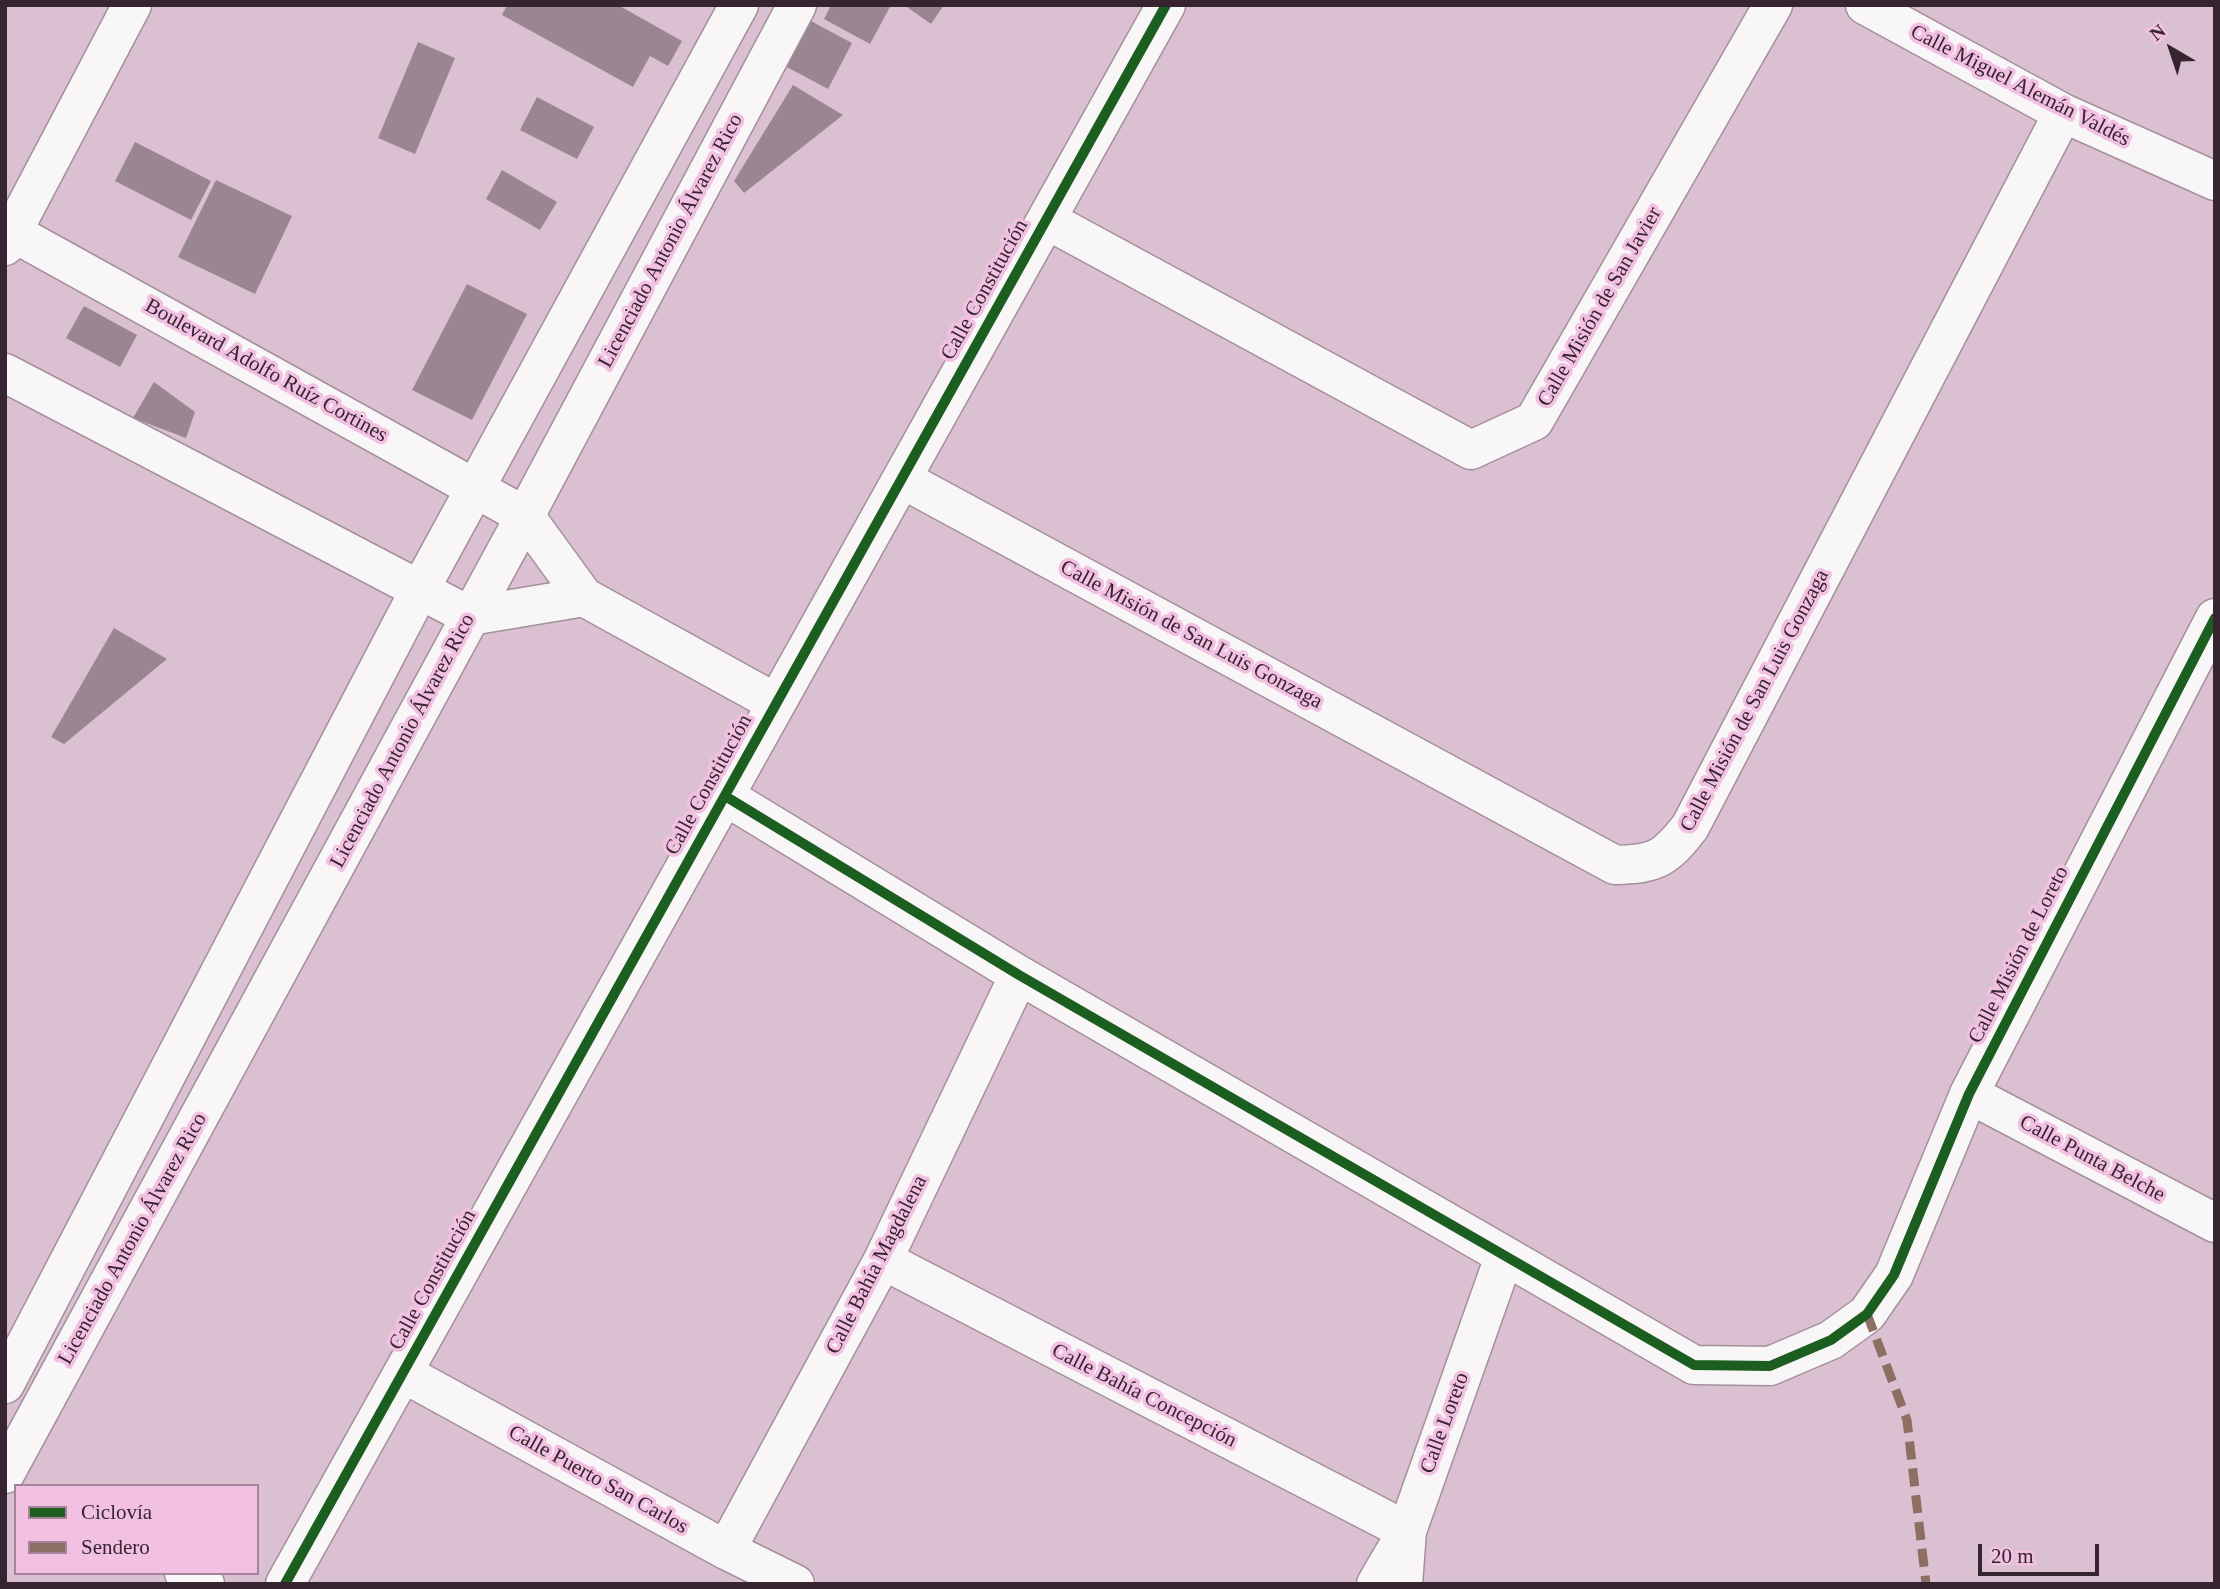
<!DOCTYPE html>
<meta charset="utf-8">
<style>
body{margin:0}
#map{position:relative;width:2220px;height:1589px;overflow:hidden;background:#dac0d0;font-family:"Times New Roman",serif}
canvas{display:block}
.frame{position:absolute;inset:0;border:7px solid #362430;pointer-events:none}
.legend{position:absolute;left:14px;top:1484px;width:245px;height:91px;box-sizing:border-box;background:#f2c1e2;border:2px solid #a7829b;margin:0;padding:9px 12px;list-style:none;font-size:21px;color:#362430}
.legend li{display:flex;align-items:center;gap:14px;height:35px}
.legend b{width:35px;border:2px solid #a7829b}
.north{position:absolute;left:2136px;top:14px;width:70px;height:70px;-webkit-text-stroke:5px #f2c1e2;paint-order:stroke;rotate:321deg;font-size:19px;font-weight:700;line-height:28px;text-align:center;color:#362430}
.north::after{content:'';display:block;margin:auto;width:24px;height:32px;background:#362430;clip-path:polygon(50% 0,100% 100%,50% 72%,0 100%)}
.scale{position:absolute;left:1978px;top:1544px;width:121px;height:32px;box-sizing:border-box;border:4px solid #362430;border-top:0;padding-left:9px;font-size:21px;line-height:24px;white-space:nowrap;color:#362430;-webkit-text-stroke:5px #f2c1e2;paint-order:stroke}
</style>
<div id="map">
<canvas width="2220" height="1589"></canvas>
<div class="frame"></div>
<ul class="legend">
<li><b style="height:9px;background:#1b5e20"></b>Ciclovía</li>
<li><b style="height:9px;background:#8d6e63"></b>Sendero</li>
</ul>
<div class="north">N</div>
<div class="scale">20 m</div>
</div>
<script>
const ctx = document.querySelector('canvas').getContext('2d');
ctx.lineJoin = 'round';
function paint(path, color) { ctx.fillStyle = color; ctx.fill(path, 'evenodd'); }
function stroke(path, color, width, dash) { ctx.strokeStyle = color; ctx.lineWidth = width; ctx.lineCap = dash ? 'butt' : 'round'; ctx.setLineDash(dash || []); ctx.stroke(path); }
function drawText(font, color, halo, rows, align = 'center') {
  ctx.font = font + ' "Times New Roman",serif'; ctx.lineWidth = 7; ctx.setLineDash([]); ctx.textBaseline = 'middle'; ctx.strokeStyle = halo; ctx.fillStyle = color; for (const [text, x, y, turn = 0] of rows) {
    ctx.save(); ctx.translate(x, y); ctx.rotate((+turn || 0) * Math.PI / 180); ctx.textAlign = isNaN(turn) ? turn : align; if (halo) ctx.strokeText(text, 0, 0); ctx.fillText(text, 0, 0); ctx.restore();
  }
}
paint(new Path2D(`
 M507,5H618L682,41L668,66L650,56L633,87L502,15Z
 M831,5H891L870,44L824,19Z
 M904,5H944L931,24Z
 M809,20L852,43L828,89L785,66Z
 M418,42L455,58L415,154L378,138Z
 M793,85L843,115L744,193L734,181Z
 M537,97L594,127L577,159L520,130Z
 M135,142L211,181L191,220L115,181Z
 M502,170L557,202L540,230L486,199Z
 M216,180L292,216L255,294L178,257Z
 M467,284L527,314L472,420L412,390Z
 M84,306L137,335L120,367L66,338Z
 M154,382L195,412L186,438L133,418Z
 M114,628L167,659L64,744L51,737Z`), '#9a8692');
const street = new Path2D(`
 M1865,5L2063,113L2215,181
 M1047,220L1471,450L1534,421L1773,5
 M5,228L525,516L584,597L776,703
 M5,246L132,5
 M5,373L470,616L584,597
 M902,479L1615,865C1656,864 1665,859 1690,827L2063,113
 M725,796L1019,975L1694,1365L1770,1366L1831,1340L1867,1314L1894,1275L1969,1094L2215,618
 M1969,1094L2215,1223
 M883,1260L1407,1531L1403,1584
 M403,1373L726,1550L795,1584
 M726,1550L883,1260L1019,975
 M184,1573L205,1584
 M285,1584L1166,5
 M1376,1584L1407,1531L1504,1257`);
const secondary = new Path2D(`
 M5,1384L419,591L739,5
 M5,1474L525,516L797,5`);
stroke(street, '#a4909d', 41);
stroke(secondary, '#a4909d', 41);
stroke(street, '#f9f6f8', 38);
stroke(secondary, '#f9f6f8', 38);
stroke(new Path2D(`
 M1867,1314L1907,1420L1926,1584`), '#8d6e63', 9, [18, 9]);
stroke(new Path2D(`
 M725,796L1019,975L1694,1365L1770,1366L1831,1340L1867,1314L1894,1275L1969,1094L2215,618
 M285,1584L1166,5`), '#1b5e20', 10);
drawText('21px', '#362430', '#f2c1e2', [
 ["Calle Miguel Alemán Valdés",2020,86,27],
 ["Licenciado Antonio Álvarez Rico",671,241,-62],
 ["Calle Constitución",985,290,-61],
 ["Calle Misión de San Javier",1600,307,-60],
 ["Boulevard Adolfo Ruíz Cortines",266,371,29],
 ["Calle Misión de San Luis Gonzaga",1191,635,28],
 ["Calle Misión de San Luis Gonzaga",1755,701,-62],
 ["Licenciado Antonio Álvarez Rico",403,741,-62],
 ["Calle Constitución",709,785,-61],
 ["Calle Misión de Loreto",2019,955,-63],
 ["Calle Punta Belche",2092,1159,28],
 ["Licenciado Antonio Álvarez Rico",133,1239,-61],
 ["Calle Bahía Magdalena",877,1265,-63],
 ["Calle Constitución",433,1280,-61],
 ["Calle Bahía Concepción",1144,1396,27],
 ["Calle Loreto",1445,1423,-70],
 ["Calle Puerto San Carlos",598,1480,29]
]);
</script>
